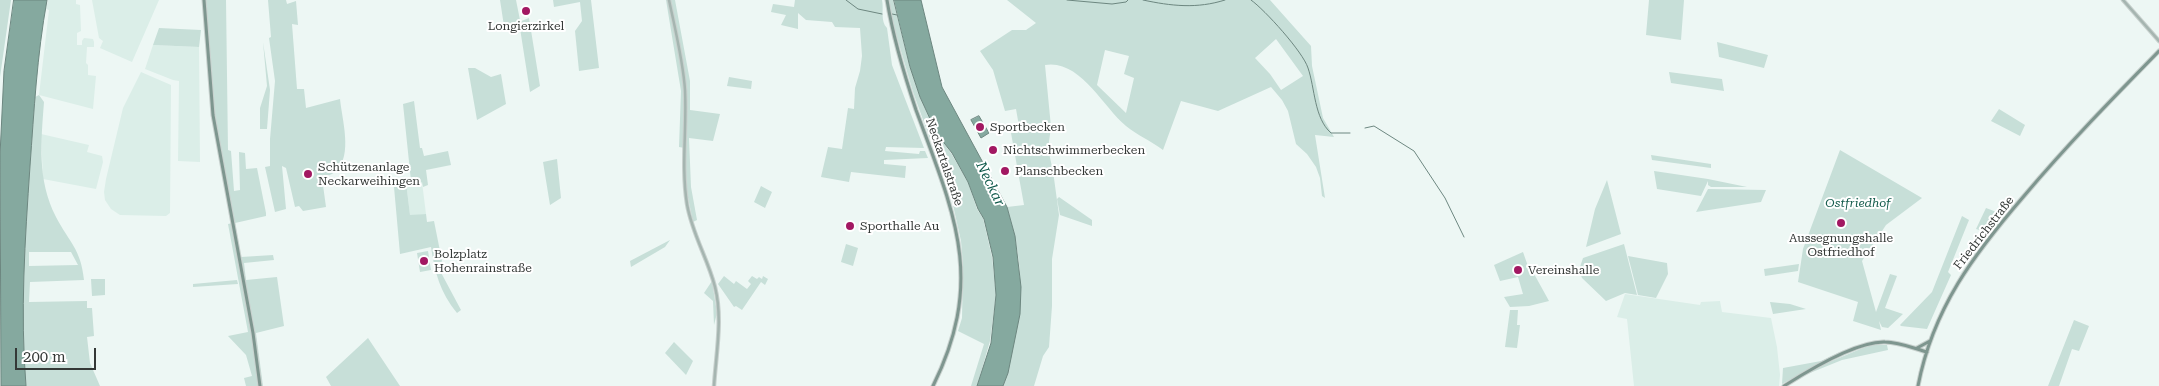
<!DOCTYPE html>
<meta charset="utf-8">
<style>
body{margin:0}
#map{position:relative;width:2159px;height:386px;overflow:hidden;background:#edf7f4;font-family:"Roboto Serif",serif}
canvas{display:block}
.scale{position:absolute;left:15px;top:348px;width:81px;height:22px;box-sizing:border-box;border:2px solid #343836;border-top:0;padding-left:6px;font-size:15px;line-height:18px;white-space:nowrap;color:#343836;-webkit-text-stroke:4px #fff;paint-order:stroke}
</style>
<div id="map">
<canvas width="2159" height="386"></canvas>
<div class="scale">200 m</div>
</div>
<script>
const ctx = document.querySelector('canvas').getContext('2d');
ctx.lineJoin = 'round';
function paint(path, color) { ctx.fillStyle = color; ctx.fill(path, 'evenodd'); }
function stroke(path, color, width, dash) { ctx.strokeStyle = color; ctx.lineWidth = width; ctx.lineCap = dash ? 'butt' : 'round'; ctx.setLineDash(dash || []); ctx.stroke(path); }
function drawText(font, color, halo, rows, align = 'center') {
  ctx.font = font + ' "Roboto Serif",serif'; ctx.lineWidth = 4; ctx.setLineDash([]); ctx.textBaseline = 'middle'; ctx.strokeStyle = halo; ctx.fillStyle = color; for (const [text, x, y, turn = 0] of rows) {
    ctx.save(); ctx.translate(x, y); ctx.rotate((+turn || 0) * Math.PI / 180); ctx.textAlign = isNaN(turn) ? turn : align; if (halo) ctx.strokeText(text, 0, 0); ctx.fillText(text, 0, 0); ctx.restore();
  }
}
paint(new Path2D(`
 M48,0H76V4L80,5L81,31L77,33V45H82V41L84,38L93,39L94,42V47H87L86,63L88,65V75L96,76L93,109L39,95L49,10L46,9Z
 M92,0H159L132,62L100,48L103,41L99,38Z
 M153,45L199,47L200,162L178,161L179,81L173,80L145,69Z
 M141,72L171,85L170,213L166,216L120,215L111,209L105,200L104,192L106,179L123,108Z
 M41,134L89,145L87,152L102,156L103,162L96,189L43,179Z
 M417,180L422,182L426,214L410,216L406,182Z
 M1625,294L1700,305L1701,302L1720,301L1722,312L1771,318L1777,347L1780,375L1779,386H1634L1627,319L1617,317Z`), '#dbeee8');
paint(new Path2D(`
 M0,0H11L0,77Z
 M205,0H226L228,150L231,151L234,191L240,190L239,152L245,153L246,169L257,168L266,213V216L235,223L241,257L273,255L274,260L244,263L246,280L277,277L284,326L256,333L263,386H246L244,378L252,376L246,355L228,336L248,332L228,224L233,223L214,115Z
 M268,0H286L287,4L296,1L298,25L292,24L297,89H304L306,108L340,99C342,120 353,155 336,171C332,175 326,176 322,178L326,207L303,211L299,206L295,207L286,168L282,166L286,209L275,212L265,167L270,166V139L275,81L269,38L271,37Z
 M500,0H516L520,20L504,26Z
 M553,0H591L599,68L579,71L575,31L582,21L580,2L554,7Z
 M666,0H675L690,81V110L720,114L713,141L689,138L691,187L697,220L693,222L685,183V148L679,147L681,91Z
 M795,0H882C884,9 880,21 887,28L892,65L924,148L886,147L885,151L919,154L920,151H925L928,158L884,160V164L906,166L905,178L851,172L849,182L821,177L828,147L842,149L848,108L854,109L855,88L860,71L862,56L860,28L835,27L832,22L806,20L798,13V29L781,25L786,15L771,12L773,4L794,7Z
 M888,0H893L910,67L920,97L937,134L951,153L968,182L977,209L983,218L992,257L996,295L990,341L977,386H971L984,344L958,331L962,318L963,264L961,241L949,187L948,176L940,152L930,139L913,92L896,34Z
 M1007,0H1270L1311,46L1312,66L1323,118L1334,137L1315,135L1325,198L1322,196L1320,178L1316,167L1307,154L1296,144L1288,111L1282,100L1271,87L1218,111L1181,101L1163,150C1151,141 1137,135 1126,126C1103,107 1080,59 1045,65L1051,127L1048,149L1053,171L1059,215L1052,259V306L1049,347L1043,356L1034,386H1003C1008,374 1010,361 1012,348C1024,294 1023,261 1007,207L1024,205L1011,133L1020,132L1016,109L1005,111L993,70L980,51L1012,30H1026L1036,23ZM1276,39L1303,76L1281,90L1270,74L1255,58ZM1105,50L1129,56L1124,74L1134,78L1126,113L1097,85Z
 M1649,0H1684L1681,40L1646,35Z
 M529,18L540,86L530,92L519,22Z
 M159,28L201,30L199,47L153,45Z
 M263,42L270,90L267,129H260V108L267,86Z
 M1717,42L1768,55L1764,68L1719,57Z
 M468,68H475L491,77L501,74L506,104L477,120Z
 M1669,72L1722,79L1724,91L1671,83Z
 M729,77L752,81L751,89L727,86Z
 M39,95L44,102C41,142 37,180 56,217C69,242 81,249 84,280L30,282L29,302L87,301V308H92L94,336L87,337L90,363L100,386H26C18,289 28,194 35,97ZM29,252H71L78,265L29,266Z
 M414,101L420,148H422L424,156L448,151L451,165L426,170L428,185L423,187L422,182L411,181L403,104Z
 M1999,109L2025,125L2020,136L1991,121Z
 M1840,150L1922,198L1886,225L1862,261L1876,312L1890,274L1897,276L1885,308L1903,314L1888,328L1882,327L1879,321L1881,330L1853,321L1858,302L1798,282L1803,249Z
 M1651,155L1711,164V168L1652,160Z
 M557,159L561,198L550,205L543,162Z
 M1654,171L1708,179L1747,187H1711L1708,185V181L1701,196L1657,189Z
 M1607,180L1621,234L1586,247L1595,209Z
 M406,182L410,215L426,214L427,222L434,221L442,261L438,267L461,310L457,313C440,292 435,273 431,247L400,254L394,187Z
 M761,186L772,192L765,208L754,202Z
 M1708,189L1766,190L1761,202L1696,212Z
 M1059,197L1092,220V226L1060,215L1057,199Z
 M1986,208L2002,214L1987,232L1976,229Z
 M1962,216L1969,220L1948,272L1951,275L1927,329L1901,326L1900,325L1932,292Z
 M670,240L665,247L631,267L630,261Z
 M846,244L858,248L853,266L841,262Z
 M1624,244L1637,295L1625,293L1606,301L1582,278L1579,270L1583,258Z
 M428,251L431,270L420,272L417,253Z
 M1523,252L1530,272H1533L1549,301L1529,306L1510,307L1504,297L1523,294L1518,277L1500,281L1494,265Z
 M1628,256L1667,263L1668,274L1656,298L1638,295Z
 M1799,264L1798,271L1765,276L1764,269Z
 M724,276L734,284L736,281L747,289L751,284L748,281L752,276L757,279L759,277L762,279L763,276L768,279L765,285L761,282L742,310L736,306L734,307L718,284Z
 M91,279H105V295L92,296Z
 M237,280L238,284L193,287V284Z
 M712,281L717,313L714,325L713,301L704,293Z
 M1770,302L1790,304L1806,309L1773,314Z
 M1510,310H1518L1517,325H1520L1517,348L1505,347Z
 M2074,320L2089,326L2079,351L2072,349L2059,386H2048Z
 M368,338L400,386H331L326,377Z
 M674,342L693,361L686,375L665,353Z
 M1870,345H1887L1888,350L1842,360L1805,375L1815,368Z
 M1840,352L1841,353L1782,384L1783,368L1821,361Z`), '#c7dfd8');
const water = new Path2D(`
 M14,0H47C37,55 34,111 30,166C25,240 20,312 26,386H1L0,155L4,71Z
 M894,0H921L942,87L1007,207L1015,236L1021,287L1020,314L1008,373L1003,386H977L991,343L996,295L993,257L984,219L978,209L968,182L952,153L937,134L920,97L910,67Z
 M979,116L989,133L981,138L971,120Z`);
paint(water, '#85a99f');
stroke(water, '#6d8780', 1);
stroke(new Path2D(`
 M846,0L858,9L882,14
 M1067,0L1112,4L1126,2L1128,0
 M1143,0C1171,6 1197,9 1225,0
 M1251,0C1265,10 1303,52 1308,68C1315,88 1314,118 1331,133H1350
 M892,14L897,15
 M1365,128L1374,126L1414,151L1445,198L1464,237`), '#6d8780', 1);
const tertiary = new Path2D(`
 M669,0C675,29 683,60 685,90C687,128 681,166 687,204C692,234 708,259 715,287C723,319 716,354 714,386
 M2123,0L2159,41`);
const secondary = new Path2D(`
 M204,0L213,115L253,333L260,386
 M887,0C893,37 904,74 916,110C954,213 986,279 933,386
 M1917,348L1930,341
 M1784,386C1809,370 1856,341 1885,342C1899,342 1913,348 1927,352
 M1918,386C1933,308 1974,254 2024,196C2067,145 2113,98 2159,51`);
stroke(tertiary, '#c8d1ce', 4.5);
stroke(secondary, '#c8d1ce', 5);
stroke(tertiary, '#a5b5b0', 2.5);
stroke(secondary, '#7e968f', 3);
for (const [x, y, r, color] of [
 [526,11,5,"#a21862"],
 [980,127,5,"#a21862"],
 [993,150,5,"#a21862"],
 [1005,171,5,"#a21862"],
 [308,174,5,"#a21862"],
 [1841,223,5,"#a21862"],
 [850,226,5,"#a21862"],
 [424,261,5,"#a21862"],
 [1518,270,5,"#a21862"]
]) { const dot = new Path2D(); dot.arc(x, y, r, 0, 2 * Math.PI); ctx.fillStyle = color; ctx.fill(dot); stroke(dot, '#fff', 2); }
drawText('12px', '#343836', '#fff', [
 ["Longierzirkel",526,26,"center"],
 ["Sportbecken",990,127],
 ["Nichtschwimmerbecken",1003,150],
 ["Schützenanlage",318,167],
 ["Neckarweihingen",318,181],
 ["Planschbecken",1015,171],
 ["Sporthalle Au",860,226],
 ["Aussegnungshalle",1841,238,"center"],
 ["Ostfriedhof",1841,252,"center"],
 ["Bolzplatz",434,254],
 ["Hohenrainstraße",434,268],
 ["Vereinshalle",1528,270]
], 'left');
drawText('12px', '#343836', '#fff', [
 ["Neckartalstraße",944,162,71],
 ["Friedrichstraße",1984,233,-52]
]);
drawText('italic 12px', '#155c4d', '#fff', [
 ["Ostfriedhof",1858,203]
]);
drawText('italic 14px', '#0c5748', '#fff', [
 ["Neckar",990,184,64]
]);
</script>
